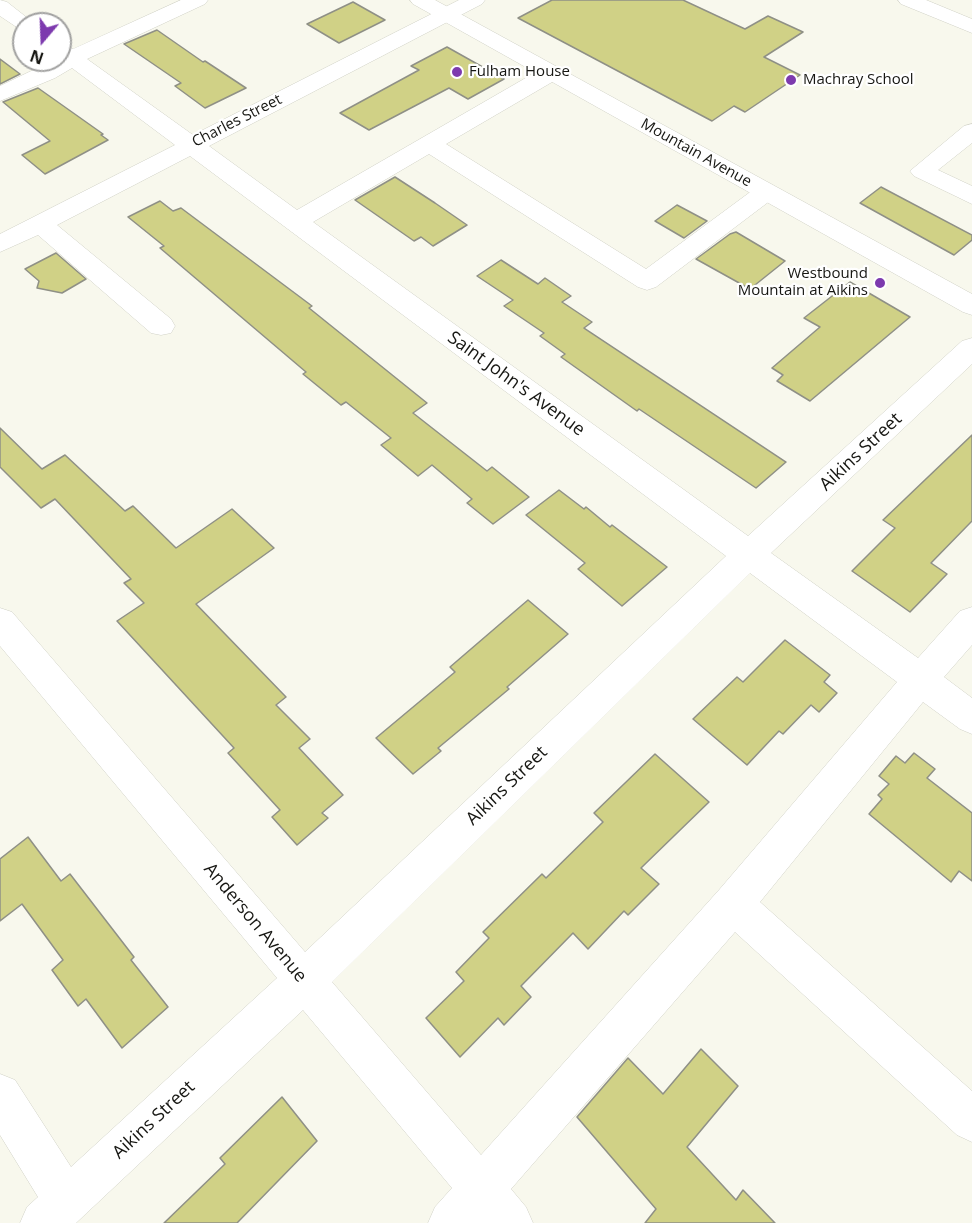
<!DOCTYPE html>
<style>
body{margin:0}
#map{position:relative;width:972px;height:1223px;overflow:hidden;background:#f8f8ed;font-family:"Open Sans",sans-serif}
canvas{display:block}
.north{position:absolute;left:12px;top:12px;width:60px;height:60px;box-sizing:border-box;background:#fff;border:2px solid #a2a2a1;border-radius:50%;rotate:199deg;font-size:16px;font-weight:700;line-height:24px;text-align:center;color:#171713}
.north::after{content:'';display:block;margin:auto;width:21px;height:27px;background:#7d3aae;clip-path:polygon(50% 0,100% 100%,50% 72%,0 100%)}
</style>
<div id="map">
<canvas width="972" height="1223"></canvas>
<div class="north">N</div>
</div>
<script>
const ctx = document.querySelector('canvas').getContext('2d');
ctx.lineJoin = 'round';
function paint(path, color) { ctx.fillStyle = color; ctx.fill(path, 'evenodd'); }
function stroke(path, color, width, dash) { ctx.strokeStyle = color; ctx.lineWidth = width; ctx.lineCap = dash ? 'butt' : 'round'; ctx.setLineDash(dash || []); ctx.stroke(path); }
function drawText(font, color, halo, rows, align = 'center') {
  ctx.font = font + ' "Open Sans",sans-serif'; ctx.lineWidth = 4.5; ctx.setLineDash([]); ctx.textBaseline = 'middle'; ctx.strokeStyle = halo; ctx.fillStyle = color; for (const [text, x, y, turn = 0] of rows) {
    ctx.save(); ctx.translate(x, y); ctx.rotate((+turn || 0) * Math.PI / 180); ctx.textAlign = isNaN(turn) ? turn : align; if (halo) ctx.strokeText(text, 0, 0); ctx.fillText(text, 0, 0); ctx.restore();
  }
}
const building = new Path2D(`
 M552,0H683L745,29L768,16L803,32L764,57L800,75L745,112L734,106L712,121L518,18Z
 M353,2L385,20L339,43L307,24Z
 M157,30L203,62L205,61L246,88L205,108L175,86L181,83L124,44Z
 M447,47L504,79L468,99L449,88L369,130L340,113L419,70L411,66Z
 M0,59L20,74L0,84Z
 M38,88L103,134L101,135L108,140L45,174L22,155L50,141L3,102Z
 M395,177L435,203L467,225L433,246L421,237L414,241L355,200Z
 M881,187L972,235V240L954,255L860,203Z
 M160,201L173,211L181,208L312,306L309,308L427,403L413,413L487,471L492,467L529,497L493,524L467,503L472,499L432,465L418,476L381,445L391,438L346,402L341,405L303,374L306,372L160,248L164,246L128,217Z
 M677,205L707,221L684,238L655,221Z
 M736,232L785,261L750,289L696,259L730,234Z
 M56,253L86,279L62,293L37,288L39,281L25,269Z
 M501,260L538,284L545,278L571,296L562,302L592,322L584,328L786,462L756,488L639,409L637,411L561,357L565,354L540,336L544,333L504,306L513,300L477,276Z
 M850,282L910,317L810,401L777,381L783,375L772,368L820,327L804,318Z
 M0,428L42,469L65,455L125,511L133,506L176,548L232,509L274,548L196,604L286,697L276,705L310,739L299,748L343,795L322,813L328,818L297,845L272,817L280,810L228,753L234,748L117,621L144,603L124,583L131,579L55,499L41,508L0,467Z
 M972,435V521L931,563L947,574L910,612L852,571L895,528L883,520Z
 M559,490L584,509L586,507L610,527L612,525L667,567L622,606L578,569L585,563L526,515Z
 M528,600L568,634L507,687L509,689L438,748L441,751L413,774L376,738L455,672L450,667Z
 M785,640L830,675L824,682L837,693L819,712L811,705L783,734L779,731L747,765L693,719L737,677L743,682Z
 M914,753L935,769L927,778L972,813V881L959,871L951,882L869,814L882,799L878,795L889,784L879,776L896,756L905,763Z
 M655,754L709,802L641,868L659,884L628,915L624,911L588,949L573,933L521,986L531,997L504,1025L498,1018L460,1057L426,1018L464,981L456,972L489,938L483,932L542,874L546,878L603,822L594,813Z
 M28,837L61,881L70,874L134,957L131,960L168,1007L122,1048L86,999L78,1006L52,970L63,960L22,904L0,921V859Z
 M701,1049L738,1086L687,1147L736,1200L743,1190L775,1223H645L656,1209L577,1117L628,1058L663,1094Z
 M282,1097L317,1141L237,1223H164L225,1164L220,1158Z`);
paint(building, '#d0d186');
stroke(building, '#8f9086', 1.5);
const minor = new Path2D(`
 M0,0L7,2L35,24H24V30L18,28L0,16Z
 M181,0H208L205,4L87,59L193,135L459,0H485L482,4L209,146L297,210L543,68L551,66L559,68L562,73L559,78L446,144L646,269L757,187L766,184L775,187L778,192L775,197L656,287L647,290L638,287L429,154L313,222L748,536L962,341L972,338V364L771,553L918,658L960,611L972,607V645L944,677L972,698V734L960,729L923,702L760,902L972,1091V1142L957,1135L735,932L511,1189L526,1207L533,1223H428L435,1207L452,1188L303,1010L76,1223H20L27,1207L38,1197L0,1135V1074L15,1080L71,1167L277,978L0,646V608L12,612L305,952L726,556L190,156L57,225L171,319L175,326L171,333L161,335L151,333L38,235L0,252V234L175,145L72,68L55,78L0,101V86L54,60H60V43L73,49ZM750,573L897,682L719,890L481,1155L332,982Z
 M898,0H926L972,19V33L901,4Z
 M972,124V143L938,170L972,186V204L914,176L910,171L964,126Z`);
const major = new Path2D(`
 M410,0H435L972,294V315L963,312L413,4Z`);
stroke(minor, '#d0d1c6', 1);
stroke(major, '#d0d1c6', 1);
paint(minor, '#fff');
paint(major, '#fff');
for (const [x, y, r, color] of [
 [457,72,6,"#7d3aae"],
 [791,80,6,"#7d3aae"],
 [880,283,6,"#7d3aae"]
]) { const dot = new Path2D(); dot.arc(x, y, r, 0, 2 * Math.PI); ctx.fillStyle = color; ctx.fill(dot); stroke(dot, '#fff', 2); }
drawText('15px', '#171713', '#fff', [
 ["Fulham House",469,72],
 ["Machray School",803,80],
 ["Westbound",868,274,"right"],
 ["Mountain at Aikins",868,291,"right"]
], 'left');
drawText('15px', '#171713', '#fff', [
 ["Charles Street",237,121,-27],
 ["Mountain Avenue",696,153,29]
]);
drawText('18px', '#171713', '#fff', [
 ["Saint John's Avenue",516,384,36],
 ["Aikins Street",861,452,-43],
 ["Aikins Street",507,786,-44],
 ["Anderson Avenue",255,923,50],
 ["Aikins Street",154,1120,-43]
]);
</script>
